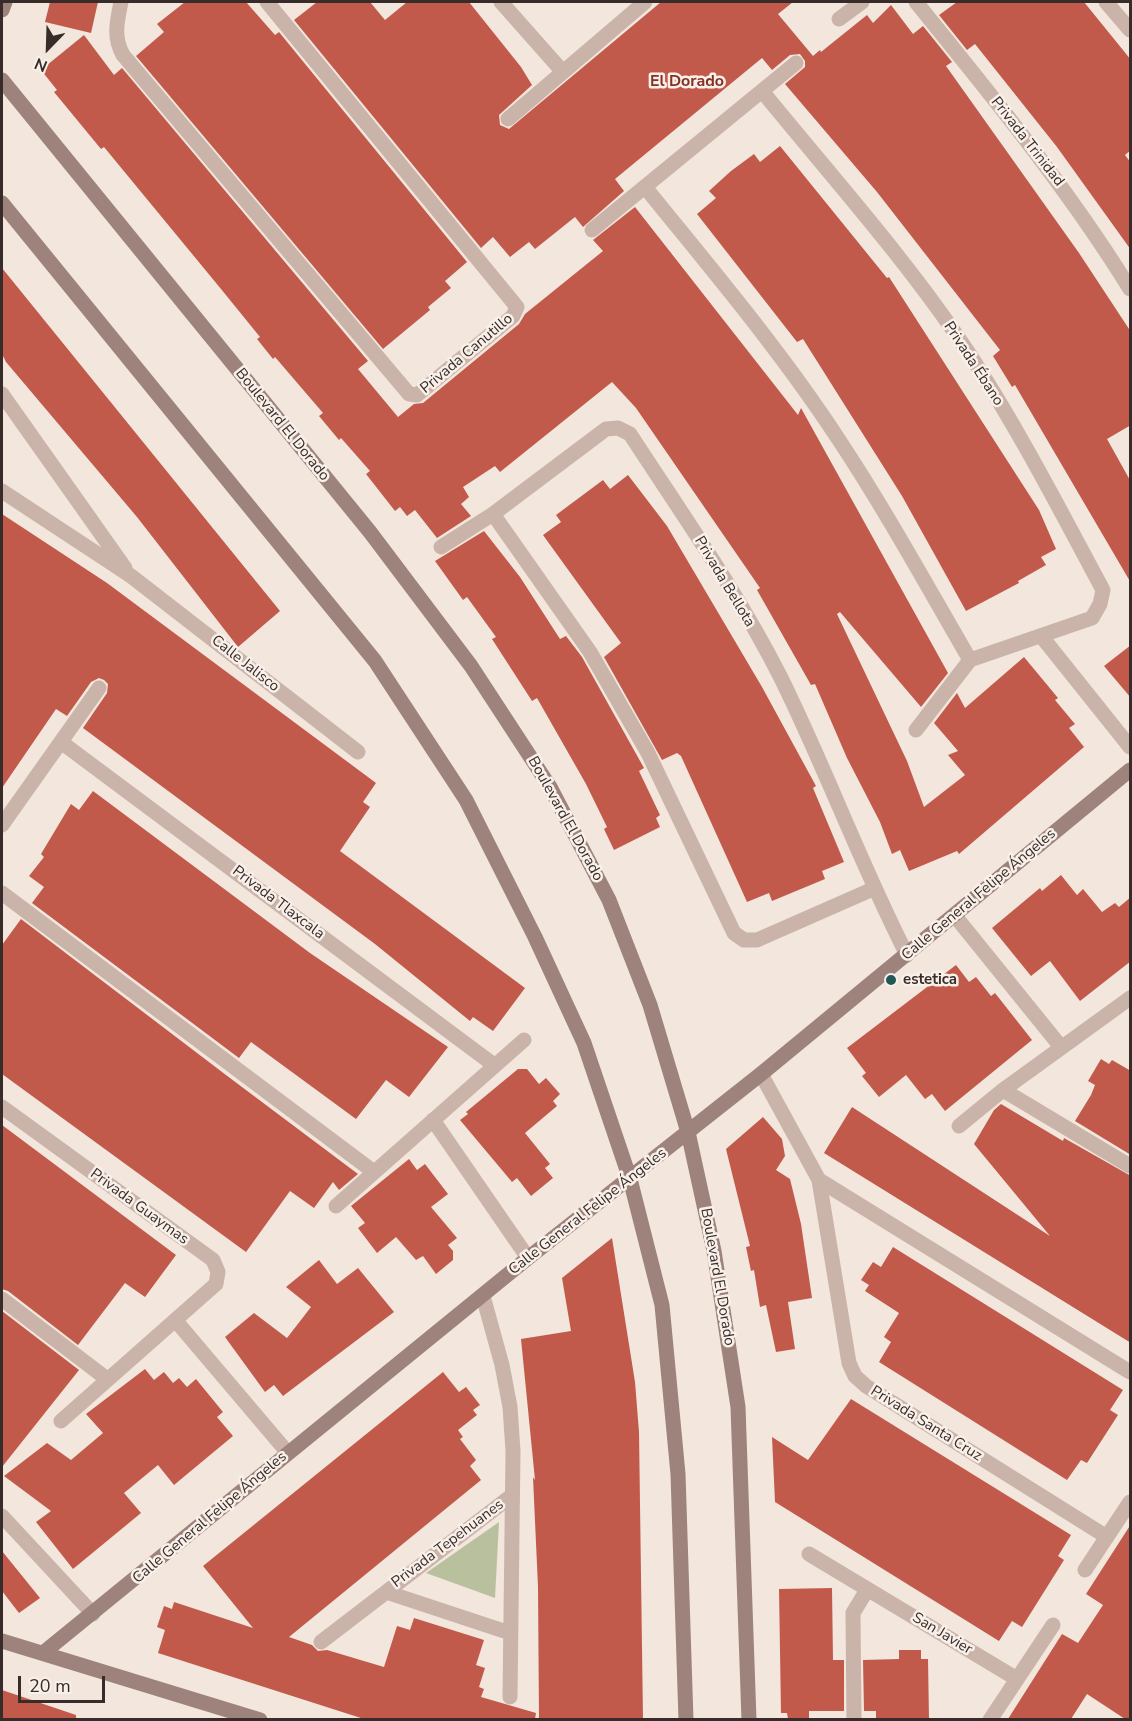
<!DOCTYPE html>
<meta charset="utf-8">
<style>
body{margin:0}
#map{position:relative;width:1132px;height:1721px;overflow:hidden;background:#f2e6dd;font-family:"Nunito Sans",sans-serif}
canvas{display:block}
.frame{position:absolute;inset:0;border:3px solid #372c29;pointer-events:none}
.north{position:absolute;left:18px;top:18px;width:60px;height:60px;-webkit-text-stroke:4px #f9f0ea;paint-order:stroke;rotate:203deg;font-size:16px;font-weight:700;line-height:24px;text-align:center;color:#372c29}
.north::after{content:'';display:block;margin:auto;width:21px;height:27px;background:#372c29;clip-path:polygon(50% 0,100% 100%,50% 72%,0 100%)}
.scale{position:absolute;left:18px;top:1676px;width:87px;height:27px;box-sizing:border-box;border:3px solid #372c29;border-top:0;padding-left:8px;font-size:18px;line-height:21px;white-space:nowrap;color:#372c29;-webkit-text-stroke:4px #f9f0ea;paint-order:stroke}
</style>
<div id="map">
<canvas width="1132" height="1721"></canvas>
<div class="frame"></div>
<div class="north">N</div>
<div class="scale">20 m</div>
</div>
<script>
const ctx = document.querySelector('canvas').getContext('2d');
ctx.lineJoin = 'round';
function paint(path, color) { ctx.fillStyle = color; ctx.fill(path, 'evenodd'); }
function stroke(path, color, width, dash) { ctx.strokeStyle = color; ctx.lineWidth = width; ctx.lineCap = dash ? 'butt' : 'round'; ctx.setLineDash(dash || []); ctx.stroke(path); }
function drawText(font, color, halo, rows, align = 'center') {
  ctx.font = font + ' "Nunito Sans",sans-serif'; ctx.lineWidth = 5; ctx.setLineDash([]); ctx.textBaseline = 'middle'; ctx.strokeStyle = halo; ctx.fillStyle = color; for (const [text, x, y, turn = 0] of rows) {
    ctx.save(); ctx.translate(x, y); ctx.rotate((+turn || 0) * Math.PI / 180); ctx.textAlign = isNaN(turn) ? turn : align; if (halo) ctx.strokeText(text, 0, 0); ctx.fillText(text, 0, 0); ctx.restore();
  }
}
paint(new Path2D(`
 M499,1522L495,1598L426,1573Z`), '#b9c09e');
paint(new Path2D(`
 M50,2H98L91,33L45,22Z
 M185,2H246L275,35L279,32L467,262L445,281L451,288L428,307L430,310L383,349L136,56L164,32L157,24Z
 M317,2H370L385,20L407,2H469L521,67L532,85L499,115L500,125L509,129L661,2H793L778,14L813,56L820,50L821,52L867,15L873,23L891,5L913,34L923,26L952,62L946,66L1079,253L1131,332V425L1107,439L1131,482V583L1015,385L1012,387L993,356L1000,350L877,192L785,84L805,67V61L800,54L790,55L772,70L762,58L615,179L624,191L583,227L575,217L535,249L529,242L510,257L493,237L481,248L294,20Z
 M957,2H1084L1127,55L1131,60V150L1125,155L1131,163V250L1057,147L975,44L967,50L939,15Z
 M84,35L114,75L122,68L368,361L358,369L398,417L414,404L423,403L519,324L525,314L603,251L593,240L635,207L798,415L801,408L948,673L921,707L840,612L837,614L907,761L924,807L965,775L948,755L958,751L934,723L957,693L965,708L1024,657L1058,698L1055,700L1075,724L1069,728L1084,747L959,854L957,851L909,871L900,850L892,854L880,822L847,758L815,684L811,685L757,590L760,588L636,408L612,382L500,472L495,466L463,487L469,497L461,504L471,516L437,538L415,510L407,516L400,507L395,511L366,474L370,471L341,438L339,440L319,416L323,413L275,357L273,359L257,339L260,337L221,289L104,147L101,149L54,92L57,90L41,70Z
 M780,146L887,278L889,277L1039,510L1056,549L1041,557L1046,565L1018,581L1019,583L966,611L902,496L803,339L797,342L697,214L716,198L709,191L731,171L754,154L760,162Z
 M2,268L280,611L238,647L137,517L6,362L2,354Z
 M628,475L667,526L762,687L816,786L813,788L844,862L822,871L825,879L772,901L769,893L747,902L681,756L677,753L662,760L604,657L621,643L543,535L561,522L556,515L603,480L610,489Z
 M2,514L107,583L376,783L363,802L370,807L340,851L525,988L493,1031L473,1017L470,1021L375,944L83,728L107,693L108,684L104,680L99,678L91,682L67,716L56,709L2,788Z
 M484,531L520,577L560,639L566,636L582,657L644,768L639,771L660,815L656,818L660,827L614,850L604,829L607,827L586,784L537,698L532,701L492,639L496,637L467,597L463,600L435,561Z
 M1131,645V698L1104,666Z
 M93,791L310,953L448,1047L409,1097L386,1080L356,1119L251,1042L239,1058L32,903L44,887L29,876L44,857L41,854L71,804L79,810Z
 M1061,875L1077,895L1083,889L1102,912L1115,903L1119,907L1131,897V961L1080,1001L1050,961L1031,976L992,928L1040,888L1042,891Z
 M21,919L226,1075L358,1174L339,1190L333,1182L314,1208L290,1191L246,1252L2,1074V945Z
 M956,965L969,982L976,977L991,996L995,993L1032,1040L945,1111L932,1094L925,1099L906,1075L879,1097L862,1076L866,1073L847,1048Z
 M1101,1059L1109,1064L1112,1060L1131,1071V1155L1075,1121L1091,1095L1095,1085L1088,1081Z
 M518,1069H527L539,1084L546,1078L560,1094L553,1101L557,1106L525,1133L550,1164L545,1168L553,1178L531,1196L517,1178L512,1182L460,1120L468,1114L466,1112Z
 M1001,1104L1063,1141L1064,1138L1131,1176V1343L824,1153L852,1107L1050,1236L974,1144L994,1110Z
 M763,1117L782,1139L785,1156L776,1170L790,1179L801,1224L812,1298L788,1302L795,1349L776,1352L766,1305L760,1307L754,1270L751,1271L746,1247L750,1246L726,1149Z
 M2,1125L176,1255L145,1297L125,1283L78,1345L8,1291L2,1289Z
 M409,1159L417,1170L425,1164L448,1194L431,1207L457,1238L448,1245L453,1251V1260L436,1274L423,1256L416,1260L396,1237L377,1253L358,1228L365,1223L351,1206Z
 M612,1238L635,1382L639,1432L643,1719H539L538,1587L533,1477L535,1480L521,1339L571,1331L562,1278Z
 M893,1247L1123,1390L1110,1410L1118,1415L1087,1463L1081,1460L1067,1480L879,1362L891,1342L884,1337L899,1313L865,1291L869,1285L861,1280L873,1262L881,1267Z
 M319,1260L337,1284L358,1268L394,1312L283,1396L274,1385L265,1392L225,1337L254,1313L287,1338L311,1307L286,1287Z
 M2,1311L79,1370L2,1467Z
 M145,1369L154,1380L164,1372L173,1383L179,1378L187,1387L196,1379L223,1412L217,1417L233,1436L174,1485L158,1465L124,1493L141,1513L73,1569L36,1522L51,1511L4,1476L47,1443L71,1460L103,1433L86,1414Z
 M443,1372L459,1392L466,1387L480,1405L473,1410L477,1415L458,1430L463,1437L460,1439L476,1460L470,1466L481,1480L289,1637L312,1645L318,1651L327,1650L384,1667L397,1626L410,1630L414,1618L484,1640L476,1665L485,1668L479,1687L484,1689L481,1697L536,1713L535,1719H364L158,1653L165,1630L157,1627L164,1606L172,1609L174,1602L253,1628L203,1566Z
 M851,1399L1071,1535L1058,1556L1064,1560L1022,1627L1012,1621L999,1641L775,1502L772,1437L808,1460Z
 M1131,1524V1719H1125L1087,1694L1071,1719H1008L1062,1634L1078,1643L1103,1605L1086,1594Z
 M2,1551L40,1598L19,1613L2,1591Z
 M832,1588L833,1660H844V1711H809V1719H788L787,1713H781L779,1589Z
 M899,1650H921V1659H928L929,1719H876V1711H864L863,1660L899,1659Z
 M2,1690L76,1715V1719H2Z`), '#c25a4b');
stroke(new Path2D(`
 M121,2C117,22 113,37 123,55L409,394L417,395L513,316L517,307L267,2
 M501,2L563,72
 M916,2C991,95 1067,187 1130,289
 M1106,2L1130,30
 M839,19L862,2
 M762,91C832,177 907,260 968,352C1018,428 1060,510 1103,590L1100,604L1092,618L970,660L916,730
 M508,119L645,2
 M645,187C712,270 781,351 839,440C886,511 927,586 970,660
 M592,230L796,63
 M2,394L125,568
 M2,491L131,576L358,752
 M493,514L590,652L648,753L734,933L744,940H757L873,889
 M441,547L493,514L606,429L618,428L630,434C682,514 738,593 781,678C826,769 861,865 907,955
 M1042,637L1130,747
 M61,742L494,1065
 M2,825L99,688
 M2,893L374,1172
 M955,916L1061,1047
 M761,1074L819,1180L849,1363L855,1376L866,1386L1107,1537
 M1003,1090L1130,1166
 M2,1107L213,1260L218,1272L216,1284L61,1421
 M433,1120L528,1258
 M959,1126L1003,1090L1130,998
 M819,1180L1130,1372
 M336,1206L524,1040
 M483,1296L502,1365L510,1407L513,1451L510,1697
 M2,1299L107,1379
 M176,1321L288,1453
 M2,1516L93,1614
 M809,1554L1017,1679
 M1085,1570L1130,1502
 M386,1592L510,1633
 M321,1642L510,1497
 M854,1720L853,1613L867,1590
 M990,1720L1053,1625`), '#cab4a9', 15);
stroke(new Path2D(`
 M2,10L5,2
 M2,80L370,532L471,666L550,787L609,900L650,1005L688,1132L714,1251L738,1407L749,1720
 M2,203L375,661L466,800L535,937L584,1043L630,1179L662,1305L678,1474L686,1720
 M2,1641L260,1720
 M43,1653L528,1258L761,1074L1130,770`), '#9d837b', 15);
for (const [x, y, r, color] of [
 [891,980,6,"#1f5855"]
]) { const dot = new Path2D(); dot.arc(x, y, r, 0, 2 * Math.PI); ctx.fillStyle = color; ctx.fill(dot); stroke(dot, '#f9f0ea', 2); }
drawText('15px', '#372c29', '#f9f0ea', [
 ["Privada Trinidad",1027,142,52],
 ["Privada Canutillo",467,354,-40],
 ["Privada Ébano",973,364,57],
 ["Boulevard El Dorado",282,425,51],
 ["Privada Bellota",724,582,59],
 ["Calle Jalisco",245,664,38],
 ["Boulevard El Dorado",565,819,61],
 ["Calle General Felipe Ángeles",979,895,-40],
 ["Privada Tlaxcala",278,903,37],
 ["Privada Guaymas",139,1207,36],
 ["Calle General Felipe Ángeles",588,1212,-38],
 ["Boulevard El Dorado",717,1277,80],
 ["Privada Santa Cruz",926,1424,32],
 ["Calle General Felipe Ángeles",210,1518,-40],
 ["Privada Tepehuanes",448,1544,-37],
 ["San Javier",942,1634,31]
]);
drawText('bold 15px', '#372c29', '#f9f0ea', [
 ["estetica",903,980]
], 'left');
drawText('bold 16px', '#843024', '#f9f0ea', [
 ["El Dorado",687,82]
]);
</script>
